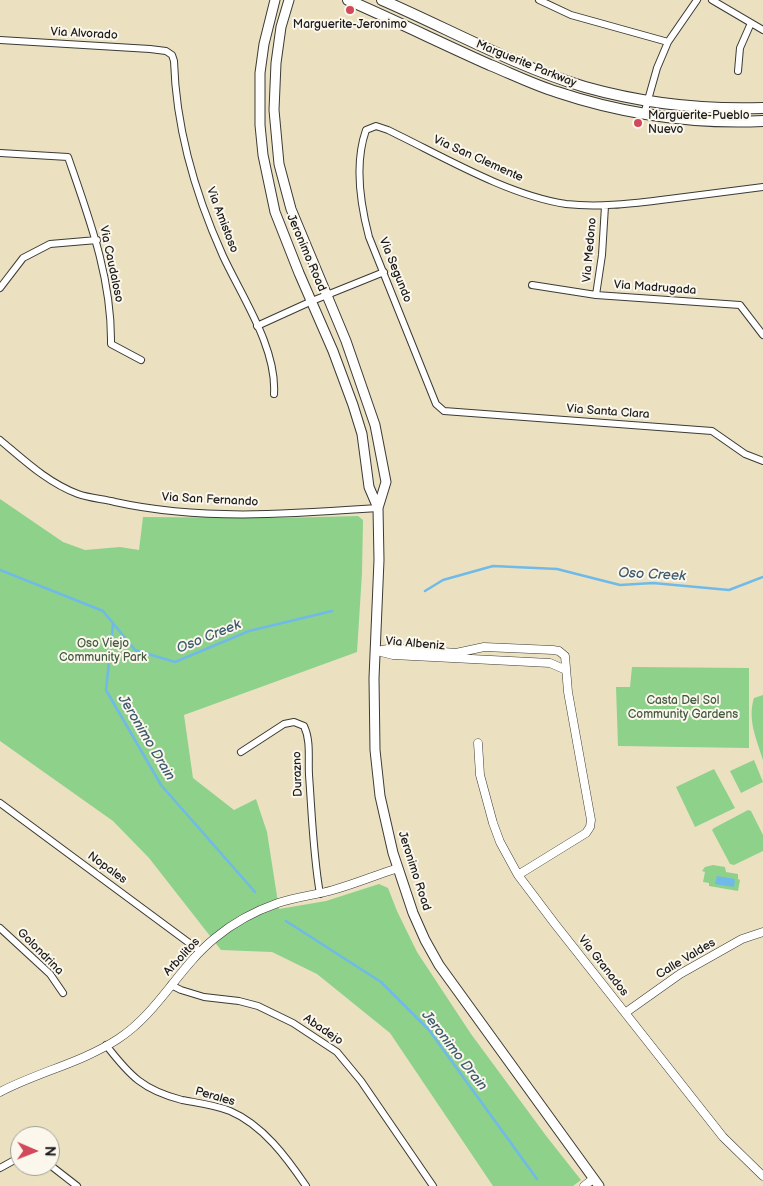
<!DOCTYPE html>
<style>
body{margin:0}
#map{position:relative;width:763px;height:1186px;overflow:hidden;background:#ebe1c0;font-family:"Balsamiq Sans",sans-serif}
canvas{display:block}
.north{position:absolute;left:10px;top:1126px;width:50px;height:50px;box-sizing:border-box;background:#fbf7ec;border:1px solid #a29f99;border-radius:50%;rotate:91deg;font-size:14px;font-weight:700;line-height:20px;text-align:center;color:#1c1c1c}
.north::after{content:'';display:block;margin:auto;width:18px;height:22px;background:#d1495b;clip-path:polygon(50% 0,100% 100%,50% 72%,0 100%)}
</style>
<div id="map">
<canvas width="763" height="1186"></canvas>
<div class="north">N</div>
</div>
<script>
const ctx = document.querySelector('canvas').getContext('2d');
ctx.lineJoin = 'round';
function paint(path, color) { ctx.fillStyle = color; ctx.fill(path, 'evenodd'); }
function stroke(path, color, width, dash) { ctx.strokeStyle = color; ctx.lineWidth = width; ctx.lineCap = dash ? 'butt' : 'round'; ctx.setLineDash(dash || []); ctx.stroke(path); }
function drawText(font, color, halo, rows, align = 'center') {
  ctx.font = font + ' "Balsamiq Sans",sans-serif'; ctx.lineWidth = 4; ctx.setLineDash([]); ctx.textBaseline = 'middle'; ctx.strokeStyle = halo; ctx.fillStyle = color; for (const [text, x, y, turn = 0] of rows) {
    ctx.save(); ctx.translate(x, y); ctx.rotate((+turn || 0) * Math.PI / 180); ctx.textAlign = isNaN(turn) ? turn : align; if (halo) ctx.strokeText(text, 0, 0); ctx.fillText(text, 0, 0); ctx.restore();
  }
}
paint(new Path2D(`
 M0,499L63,542L85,550L120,547L139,550L143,517L280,518L358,516L363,520L362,573L357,652L184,715L193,778L234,810L256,799L267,832L279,909L326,901L379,884L388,888L397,911L417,952L471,1034L547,1137L581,1180L573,1186H493L390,1033L317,974L272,952L221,950L149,858L113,821L0,741Z
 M632,667L749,668V748L618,746L616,687H630Z
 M763,695V760C757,740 747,720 754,698Z
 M754,760L763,782L741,793L730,771Z
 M714,769L735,808L695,827L676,787Z
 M748,810L751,811L763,835V851L734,865L730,864L712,830L714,828Z
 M713,865L725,867L726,872L738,874V879L740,880L738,891L709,886V883L703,882L705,872L702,871L705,867Z`), '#8ed18a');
paint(new Path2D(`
 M717,876L735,879L734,887L715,884Z`), '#6fbae8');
stroke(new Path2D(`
 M0,570L103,611L135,650L175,662L249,631L332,611
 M425,591L443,580L493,566L557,569L620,585L653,583L729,590L763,577
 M113,624L106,690L161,785L255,892
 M286,921L381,982L429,1030L537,1179`), '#6fbae8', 2.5);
const minor = new Path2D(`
 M539,0L571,15L668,42
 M712,0L763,30
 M0,40L150,49L166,51L172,55L174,61C176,128 196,196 223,256C242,297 277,348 274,394
 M738,71L740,48L751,23
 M644,114L657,68L668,42L697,0
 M0,153L68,157C89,218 112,278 111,344L141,360
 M763,187C732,191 700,195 669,199C635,203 601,208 566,204C507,195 442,156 388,130L376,126L366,130C354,164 360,203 369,237L436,404L444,411L712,431L745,454L763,461
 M532,285L596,295L740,305L763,335
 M0,288L23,258L50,244L97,240
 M596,295L602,255L605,206
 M257,326L312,301L384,272
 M0,440C24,460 48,483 78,494C89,498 103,499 115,502C201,521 291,514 378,508
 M241,752L284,724L294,722L304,726C311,741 308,758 309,775C312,815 313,854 320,894
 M0,803L200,951
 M0,928L50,974L63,993
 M171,985L181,990L204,997L239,1001L258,1006L293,1023L337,1052L361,1081L433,1186
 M106,1045C130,1076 143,1090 182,1100C198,1103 215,1105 230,1111C263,1125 287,1158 306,1186
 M50,1165L77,1186
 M0,1168L20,1157`);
const tertiary = new Path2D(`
 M377,651L393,648L456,653L484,647L553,650L559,651L565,656L568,692L591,820L590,827L586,833L518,875
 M381,652L393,655L550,663L566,670
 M478,743L480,775L493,823L500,842L518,875L555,924L723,1137L763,1176
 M625,1013L680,974L742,939L763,932
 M0,1092C38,1072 81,1063 118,1039C158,1013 178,968 215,938C233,923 255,911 278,903C296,897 315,895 333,890C355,884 376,875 398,868
 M584,1186L593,1179`);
const secondary = new Path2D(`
 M275,0L264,44L260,73V125L263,155L275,212L299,273L333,351L353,405L362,434L369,487L378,508
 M289,0L281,27L276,63L274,110L279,164L291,209L346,341L375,425L386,482L378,508L379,560L374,678L375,750L380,796L393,853L413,913L425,940L439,965L599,1186`);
const primary = new Path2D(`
 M348,0C396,21 443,44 490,65C512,74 534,85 557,92C623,114 693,124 763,121
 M382,0C449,29 515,66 585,87C642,103 704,110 763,108`);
stroke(minor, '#3b3a35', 8);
stroke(tertiary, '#3b3a35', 9);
stroke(secondary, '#3b3a35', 11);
stroke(primary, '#3b3a35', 12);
stroke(minor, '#fff', 6);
stroke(tertiary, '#fff', 8);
stroke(secondary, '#fff', 9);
stroke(primary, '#fff', 10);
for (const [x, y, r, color] of [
 [350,10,5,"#d1495b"],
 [638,123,5,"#d1495b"]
]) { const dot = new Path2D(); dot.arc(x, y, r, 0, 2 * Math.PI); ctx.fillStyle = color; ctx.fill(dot); stroke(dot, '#fbf7ec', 2); }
drawText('12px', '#1c1c1c', '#fbf7ec', [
 ["Marguerite-Jeronimo",350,25],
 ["Marguerite-Pueblo",648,116,"left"],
 ["Nuevo",648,130,"left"]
]);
drawText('12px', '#1c1c1c', '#fbf7ec', [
 ["Via Alvorado",84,34,3],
 ["Marguerite Parkway",526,64,22],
 ["Via San Clemente",478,159,24],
 ["Via Amistoso",222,220,69],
 ["Via Medono",590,250,-85],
 ["Jeronimo Road",306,253,67],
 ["Via Caudaloso",111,264,78],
 ["Via Segundo",395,270,68],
 ["Via Madrugada",655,288,4],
 ["Via Santa Clara",608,412,4],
 ["Via San Fernando",210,500,3],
 ["Via Albeniz",415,644,5],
 ["Durazno",298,774,-92],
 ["Nopales",107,868,36],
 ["Jeronimo Road",414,871,72],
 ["Golondrina",40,952,45],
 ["Arbolitos",182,957,-47],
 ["Calle Valdes",686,959,-31],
 ["Via Granados",603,966,52],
 ["Abadejo",323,1030,34],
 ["Perales",215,1097,16]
]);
drawText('12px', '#445b42', '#fbf7ec', [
 ["Oso Viejo",103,644],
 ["Community Park",103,658],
 ["Casta Del Sol",683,701],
 ["Community Gardens",683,715]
]);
drawText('italic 14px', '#3d5b6e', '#fbf7ec', [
 ["Oso Creek",652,575,3],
 ["Oso Creek",209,637,-22],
 ["Jeronimo Drain",146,738,59],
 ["Jeronimo Drain",454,1051,52]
]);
</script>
